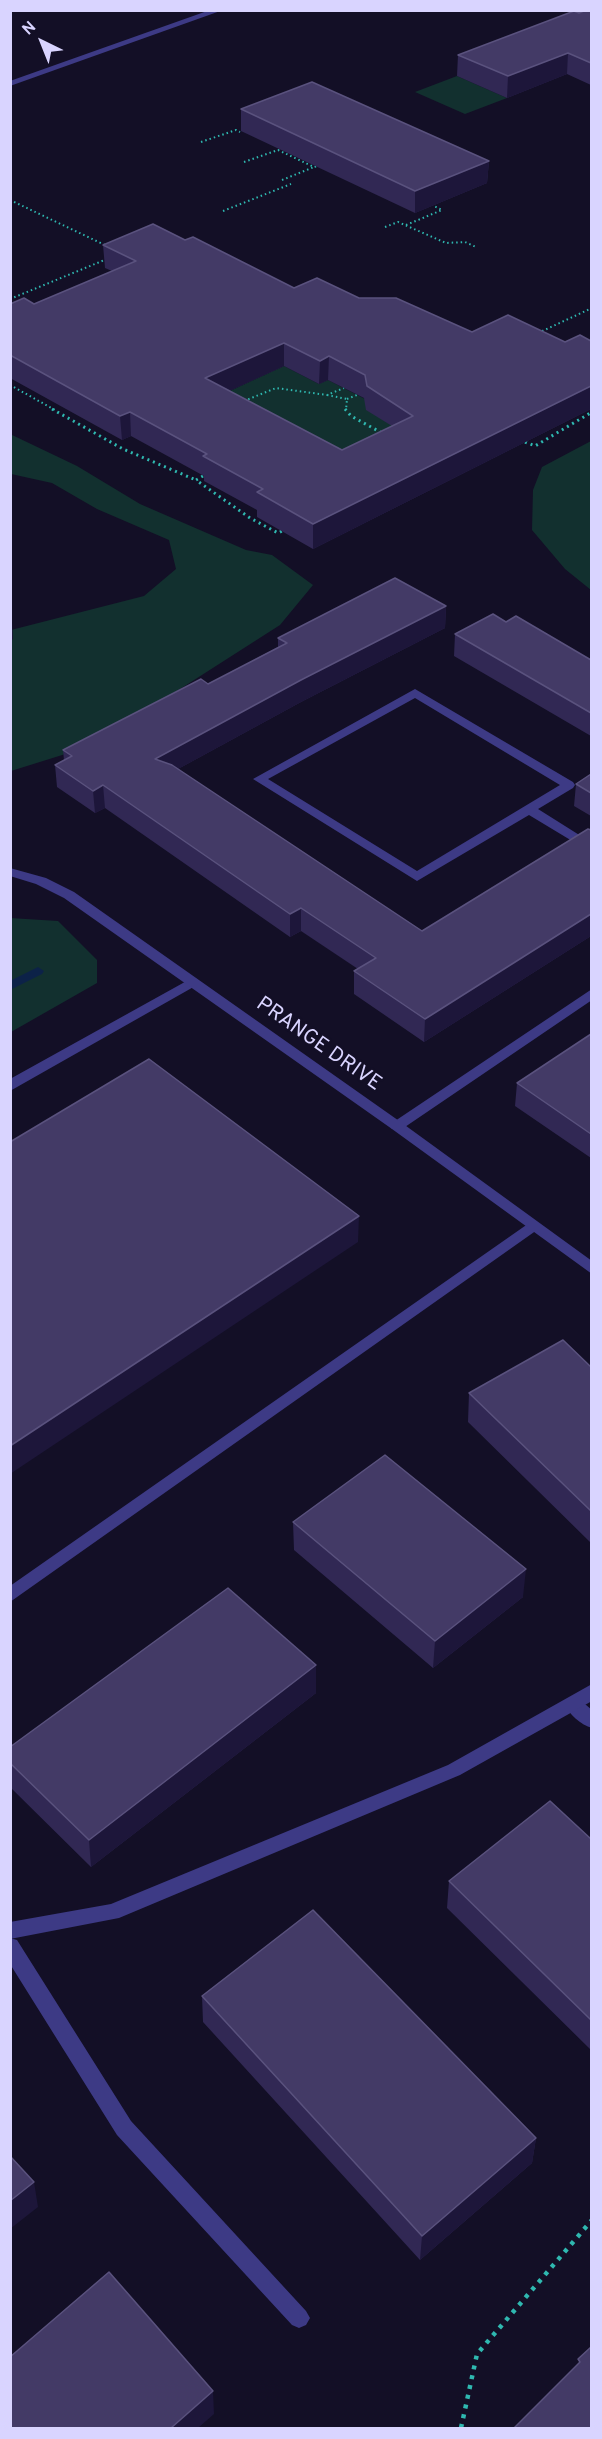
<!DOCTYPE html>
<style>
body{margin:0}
#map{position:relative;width:602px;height:2439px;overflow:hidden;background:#130f26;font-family:Overpass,sans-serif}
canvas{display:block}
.frame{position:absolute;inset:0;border:12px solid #d9d4ff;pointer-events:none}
.north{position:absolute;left:12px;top:12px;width:60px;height:60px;-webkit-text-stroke:4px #130f26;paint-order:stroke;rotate:317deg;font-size:16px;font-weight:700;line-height:24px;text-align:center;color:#d9d4ff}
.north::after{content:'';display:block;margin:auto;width:21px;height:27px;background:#d9d4ff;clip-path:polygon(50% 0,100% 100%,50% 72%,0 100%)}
</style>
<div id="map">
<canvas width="602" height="2439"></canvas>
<div class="frame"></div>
<div class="north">N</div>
</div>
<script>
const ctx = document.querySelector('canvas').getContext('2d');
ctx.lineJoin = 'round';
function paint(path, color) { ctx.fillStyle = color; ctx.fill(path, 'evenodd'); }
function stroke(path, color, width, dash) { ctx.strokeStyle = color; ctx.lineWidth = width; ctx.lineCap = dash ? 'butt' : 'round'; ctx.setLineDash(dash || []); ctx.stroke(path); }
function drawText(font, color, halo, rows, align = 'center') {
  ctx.font = font + ' Overpass,sans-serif'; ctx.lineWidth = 4.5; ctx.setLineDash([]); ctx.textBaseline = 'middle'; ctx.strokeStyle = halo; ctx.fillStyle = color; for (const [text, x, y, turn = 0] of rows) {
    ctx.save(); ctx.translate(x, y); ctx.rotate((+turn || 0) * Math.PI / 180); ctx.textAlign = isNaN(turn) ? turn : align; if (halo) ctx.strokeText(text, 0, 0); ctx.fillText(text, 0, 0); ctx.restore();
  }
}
paint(new Path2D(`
 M457,76L507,98L465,114L415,92Z
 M284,366L319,384L328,380L406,420L322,484L184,412Z
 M10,434L77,466L140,504L246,550L272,555L313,585L280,625L91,746L11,771V630L144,596L176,569L169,540L97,509L52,483L11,474Z
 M591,441V590L565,569L532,530L533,490L542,467Z
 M10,918L58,921L97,960V983L11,1032Z`), '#12302f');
paint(new Path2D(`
 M38,967L44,971L42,974L10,990V981Z`), '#0c2248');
stroke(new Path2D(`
 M201,142L236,130L240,132
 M244,162L278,150L314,167L318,166
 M282,180L314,167
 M10,200L107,246
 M223,211L291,184
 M406,225L442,210L434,206
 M385,227L398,222L446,243L465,242L476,247
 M10,299L107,259
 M538,333L592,308
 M10,385L55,410
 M327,395L347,399L346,410
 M347,399L357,395
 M244,401L276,388L327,395L344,388`), '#2fb8b0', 2, [1.5, 3]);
stroke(new Path2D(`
 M52,409L123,449L196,480
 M345,409L351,416L382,433
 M525,442L535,446L592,412
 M203,476L196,480L250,518L278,533L282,531`), '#2fb8b0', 3, [2, 4]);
stroke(new Path2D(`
 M461,2428L477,2354L592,2220`), '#2fb8b0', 4.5, [4, 6]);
paint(new Path2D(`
 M415,689L573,782L575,785L573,788L538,809L592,843V853L529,815L417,881L253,779ZM415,698L560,785L417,871L268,779Z
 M192,978L197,979L199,982L197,985L10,1091V1079Z
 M592,989V1000L402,1129H392L390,1126L392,1123Z
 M532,1221L537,1222L540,1226L537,1230L10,1602V1586Z
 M573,1697L579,1699L592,1710V1728C581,1725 569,1714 564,1704L567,1699Z
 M10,1938L17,1940L131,2121L306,2311L310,2318L306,2325L299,2328L292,2325L117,2135L10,1964Z`), '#3d3a85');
paint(new Path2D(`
 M10,868L46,878L74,892L402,1123L592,1261V1274L392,1129L64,898L36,884L10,876Z
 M592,1684V1701L460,1775L119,1918L10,1939V1922L111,1904L448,1765Z`), '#3d3a85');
paint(new Path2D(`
 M210,10H223L10,86V81Z`), '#3d3a85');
paint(new Path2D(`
 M591,10V85L567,74L507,98L457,76L458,55L579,13Z
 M241,109L489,161L487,183L415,213L241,131Z
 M185,240L294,288L359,298L472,332L565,342L591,341V409L313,549L257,517V510L204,481V476L131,436L122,440L10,378V304H34L112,271L105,268L103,245ZM284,366L319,384L328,380L364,398L366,410L392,426L342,450L229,391Z
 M446,606L445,628L301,702L178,769L422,931L591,830V936L424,1042L354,994V971L358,969L301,931L290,937L105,808L95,813L57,787L55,765L64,760L63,750L208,684L278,647V638Z
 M455,634L591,660V736L454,656Z
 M591,774V816L574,806L576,784Z
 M591,1034V1158L515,1106L517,1083Z
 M591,1367V1543L468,1422L469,1393Z
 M293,1522L523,1597L433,1668L294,1550Z
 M316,1665V1693L91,1867L10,1787V1747Z
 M591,1839V2050L447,1908L449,1881Z
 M202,1996L536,2138L532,2163L420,2260L203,2022Z`), '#312854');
paint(new Path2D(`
 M568,53L567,74L507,98L508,76Z
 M489,161L487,183L415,213V191Z
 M284,343V366L205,402V378Z
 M329,356L328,380L319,384L320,361Z
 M591,386V409L313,549V524Z
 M130,412L131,436L122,440L120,416Z
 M446,606L445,628L301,702L156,781L155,759L301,680Z
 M12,622L13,639L10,641V623Z
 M103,785L105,808L95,813L93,791Z
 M301,908V931L290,937V914Z
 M591,914V936L424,1042L425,1019Z
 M359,1216L358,1242L10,1474V1446Z
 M526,1569L523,1597L433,1668L435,1641Z
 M316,1665V1693L91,1867L89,1840Z
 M536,2138L532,2163L420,2260L422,2236Z
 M34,2182L38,2207L10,2229V2201Z
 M213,2391L214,2414L198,2428H171Z`), '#1d163a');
const building = new Path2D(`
 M586,10H591V63L568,53L508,76L458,55L574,11L579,13Z
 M312,82L489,161L415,191L241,109Z
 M153,224L185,240L193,237L294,288L317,278L359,298H396L472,332L508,315L565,342L580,335L591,341V386L313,524L257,492L263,489L203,456L207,454L130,412L120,416L10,355V304L24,298L34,304L136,261L103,245ZM284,343L320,361L329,356L365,375L367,386L413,416L342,450L205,378Z
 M395,578L446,606L301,680L155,759L172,765L422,931L588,829L591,830V914L425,1019L354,971L376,958L301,908L290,914L103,785L93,791L55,765L72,756L63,750L201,679L208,684L287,643L278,638Z
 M493,614L506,622L516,616L591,660V713L455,634Z
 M591,774V793L576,784Z
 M591,1034V1134L517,1083Z
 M149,1059L359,1216L10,1446V1142Z
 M563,1340L591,1367V1511L469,1393Z
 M385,1455L526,1569L435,1641L293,1522Z
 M228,1588L316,1665L89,1840L10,1763V1747Z
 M550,1801L591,1839V2020L449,1881Z
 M313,1910L536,2138L422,2236L202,1996Z
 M10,2156L34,2182L10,2201Z
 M109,2272L213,2391L171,2428H10V2357Z
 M591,2347V2428H514L580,2362L578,2359Z`);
paint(building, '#433a66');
stroke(building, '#5a527e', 1.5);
drawText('21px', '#d9d4ff', '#130f26', [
 ["PRANGE DRIVE",318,1045,35]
]);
</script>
